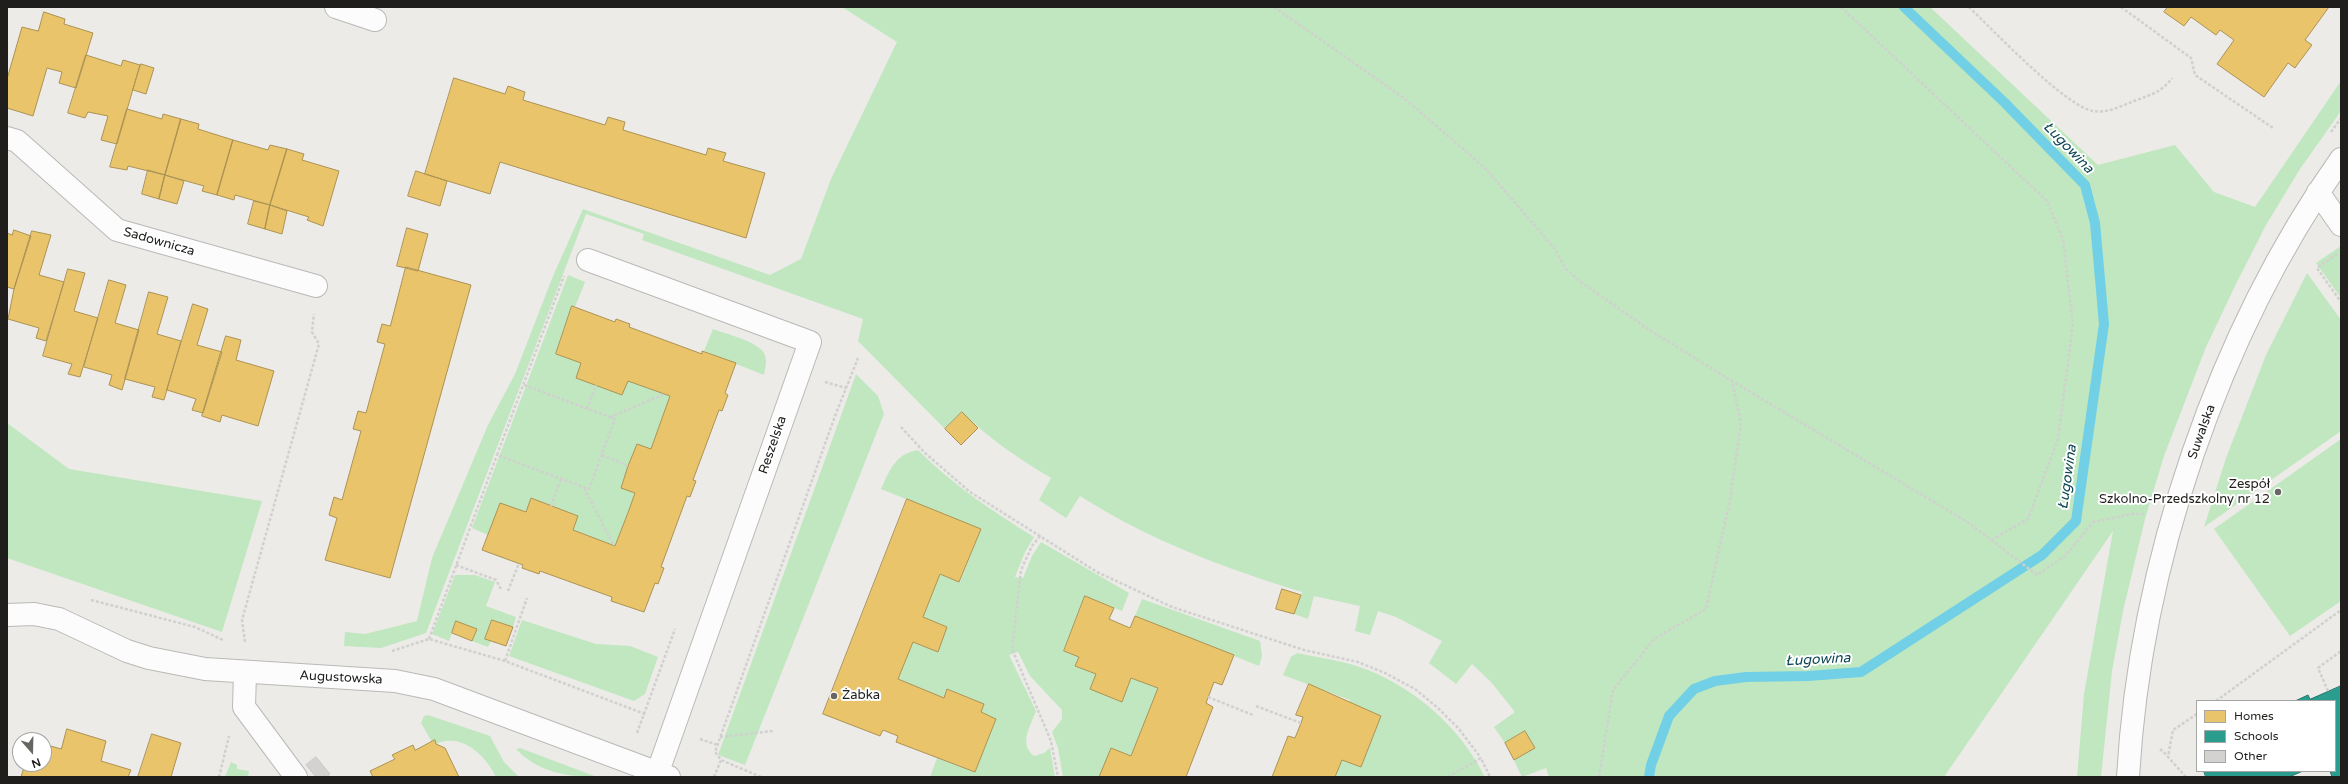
<!DOCTYPE html>
<meta charset="utf-8">
<style>
body{margin:0}
#map{position:relative;width:2348px;height:784px;overflow:hidden;background:#ecebe8;font-family:"Varela Round",sans-serif}
canvas{display:block}
.frame{position:absolute;inset:0;border:8px solid #1f1e1c;pointer-events:none}
.legend{position:absolute;left:2196px;top:700px;width:140px;height:72px;box-sizing:border-box;background:#fff;border:1px solid #a5a5a4;margin:0;padding:5px 7px;list-style:none;font-size:12px;color:#1f1e1c}
.legend li{display:flex;align-items:center;gap:8px;height:20px}
.legend b{width:20px;border:1px solid #a5a5a4}
.north{position:absolute;left:12px;top:732px;width:40px;height:40px;box-sizing:border-box;background:#fff;border:1px solid #a5a5a4;border-radius:50%;rotate:160deg;font-size:11px;font-weight:700;line-height:16px;text-align:center;color:#1f1e1c}
.north::after{content:'';display:block;margin:auto;width:14px;height:18px;background:#676663;clip-path:polygon(50% 0,100% 100%,50% 72%,0 100%)}
</style>
<div id="map">
<canvas width="2348" height="784"></canvas>
<div class="frame"></div>
<ul class="legend">
<li><b style="height:11px;background:#e9c46a"></b>Homes</li>
<li><b style="height:11px;background:#2a9d8f"></b>Schools</li>
<li><b style="height:11px;background:#d3d2d1"></b>Other</li>
</ul>
<div class="north">N</div>
</div>
<script>
const ctx = document.querySelector('canvas').getContext('2d');
ctx.lineJoin = 'round';
function paint(path, color) { ctx.fillStyle = color; ctx.fill(path, 'evenodd'); }
function stroke(path, color, width, dash) { ctx.strokeStyle = color; ctx.lineWidth = width; ctx.lineCap = dash ? 'butt' : 'round'; ctx.setLineDash(dash || []); ctx.stroke(path); }
function drawText(font, color, halo, rows, align = 'center') {
  ctx.font = font + ' "Varela Round",sans-serif'; ctx.lineWidth = 4; ctx.setLineDash([]); ctx.textBaseline = 'middle'; ctx.strokeStyle = halo; ctx.fillStyle = color; for (const [text, x, y, turn = 0] of rows) {
    ctx.save(); ctx.translate(x, y); ctx.rotate((+turn || 0) * Math.PI / 180); ctx.textAlign = isNaN(turn) ? turn : align; if (halo) ctx.strokeText(text, 0, 0); ctx.fillText(text, 0, 0); ctx.restore();
  }
}
paint(new Path2D(`
 M842,7H1930L2098,165L2175,145L2214,192L2255,207L2341,81V111L2300,169L2266,225L2236,284L2206,347L2164,456L2145,519L2123,611L2112,671L2101,777H2077L2084,694L2113,531L1944,777H1549L1546,768L1522,777L1514,760L1525,731L1505,743L1494,727L1515,712L1491,682L1472,664L1456,684L1429,663L1442,641L1396,617L1378,611L1370,635L1355,631L1360,606L1314,596L1308,619L1294,614L1302,592C1224,568 1149,540 1080,496L1066,518L1039,500L1051,478C1019,459 988,438 962,412L945,429L858,341L863,319L642,240L644,234L586,214L426,633L381,648L344,646L345,632L365,634L417,621L432,558L488,425L515,374L553,276L583,209L770,275L801,259L831,179L897,42Z
 M2341,246V298L2316,263Z
 M2307,273L2341,320V431L2204,527L2226,458L2266,355Z
 M568,275L585,282L575,307L572,306L556,354L670,396L651,449L637,444L621,487L635,493L615,546L573,530L578,516L532,499L526,512L488,535L472,528Z
 M713,329C726,334 757,341 764,353C768,360 765,368 764,375L704,351Z
 M856,374L878,396L884,414L745,765L718,755Z
 M7,423L69,469L262,501L222,632L7,558Z
 M2341,439V601L2290,636L2214,529Z
 M918,450C953,485 992,511 1034,537L1025,552L1015,577L1023,578L1032,556L1041,542L1129,593L1122,611L1085,596L1064,651L1079,657L1075,666L1096,674L1122,701L1131,678L1158,688L1131,756L1111,748L1099,777H1063L1058,748L1052,732L1062,719V710L1030,676L1018,652L1009,655L1036,711C1031,725 1018,744 1034,756L1044,753L1050,748L1055,777H930L937,758L975,772L996,719L981,712L984,704L948,689L944,698L898,679L913,642L938,652L947,627L923,617L940,574L960,582L981,529L881,489C890,470 895,454 918,450Z
 M455,575H475L495,582L486,606L516,617L513,627L492,620L485,639L491,641L488,647L472,641L477,629L456,622L449,641L432,634Z
 M1142,599L1260,641L1262,656L1259,666L1135,616Z
 M522,620L596,644L630,646L658,657L645,694L634,701L509,656Z
 M1297,653C1320,658 1346,661 1368,670C1419,691 1460,728 1485,777H1335L1342,760L1361,767L1381,716L1349,703L1350,700L1283,675L1291,657Z
 M428,715L490,736L504,762L519,777H496C486,756 462,732 436,744L435,740L432,742L421,723L424,716Z
 M520,748L597,777C568,777 537,772 516,749Z
 M231,762L237,765V769L249,771L248,777H225Z`), '#c0e7bf');
const homes = new Path2D(`
 M2168,7H2329L2305,40L2312,45L2297,65L2295,68L2288,63L2264,97L2217,64L2234,40L2220,30L2216,35L2191,17L2184,26L2164,12Z
 M44,12L65,19L64,24L93,33L76,88L59,83L62,72L47,68L33,116L7,108V79L22,27L38,31Z
 M86,55L121,66L123,60L140,65L117,144L101,140L108,116L88,112L85,118L68,113Z
 M141,64L154,68L146,94L133,90Z
 M454,78L505,94L508,86L525,92L523,100L605,125L608,117L625,122L623,130L706,155L708,148L726,153L723,161L765,173L746,238L500,162L490,194L425,174Z
 M127,109L162,119L163,114L181,119L165,175L128,166L127,170L110,167Z
 M181,119L199,124L198,129L233,140L217,195L202,191L204,186L165,175Z
 M233,140L268,150L270,145L287,149L270,205L235,195L234,200L217,195Z
 M287,149L304,154L302,160L339,171L323,226L307,220L309,217L270,205Z
 M148,170L165,175L159,199L142,194Z
 M416,171L447,181L440,206L408,196Z
 M165,175L184,181L177,204L159,199Z
 M254,201L270,205L265,229L248,224Z
 M270,205L287,211L282,234L265,229Z
 M407,228L428,234L418,271L397,266Z
 M14,230L31,236L14,289L7,287V233L12,235Z
 M32,231L51,235L39,275L64,282L46,341L36,338L39,328L8,319L14,289Z
 M406,267L471,285L390,578L325,560L337,518L329,515L334,497L342,500L361,431L353,429L358,411L366,413L385,344L377,342L382,324L390,326Z
 M68,269L85,273L74,311L98,318L80,377L68,374L72,364L43,356Z
 M109,280L126,285L115,323L139,330L122,390L109,385L112,375L84,367Z
 M149,292L168,297L157,334L181,341L164,400L152,397L155,387L125,379Z
 M193,304L208,309L197,345L222,352L203,413L192,410L196,399L167,390Z
 M572,306L615,322L616,319L630,324L629,327L702,354V351L736,363L725,393L728,395L722,411L719,410L693,480L696,481L690,497L687,496L661,567L664,568L658,584L655,583L644,612L611,601L612,597L540,571L539,574L522,568L523,565L482,550L500,503L526,512L531,498L578,516L573,530L615,546L629,510L635,493L621,488L628,466L637,444L651,449L670,396L628,381L622,395L576,378L581,363L556,354Z
 M226,336L241,340L236,360L274,371L258,426L222,415L220,422L202,416Z
 M962,412L978,428L961,445L945,429Z
 M907,499L981,529L959,582L940,574L923,617L947,627L938,652L913,642L898,679L944,698L947,689L984,704L981,712L996,719L975,772L896,742L898,736L883,730L880,736L823,714Z
 M1282,589L1301,595L1294,614L1276,609Z
 M1085,596L1114,608L1109,619L1130,628L1135,616L1234,655L1222,685L1214,682L1206,703L1213,707L1186,777H1099L1111,748L1131,756L1158,688L1131,678L1122,702L1090,689L1096,674L1075,666L1079,657L1064,651Z
 M492,620L513,627L506,646L485,639Z
 M456,621L477,629L472,641L452,633Z
 M1309,684L1381,716L1361,767L1342,760L1335,777H1272L1288,736L1295,738L1301,723L1303,717L1296,715Z
 M67,729L106,741L101,761L131,770L128,777H21L25,764H44V744L61,749Z
 M1525,731L1535,748L1514,760L1505,743Z
 M152,734L181,743L171,777H138Z
 M435,740L436,744L445,748L459,777H373L370,771L395,759L392,755L413,745L415,750Z`);
paint(homes, '#e9c46a');
stroke(homes, '#ac9253', 1);
const schools = new Path2D(`
 M2341,686V777H2332L2330,771H2335V701H2295L2308,695L2310,699Z
 M2204,771H2303L2289,777H2206Z`);
paint(schools, '#2a9d8f');
stroke(schools, '#27776c', 1);
stroke(new Path2D(`
 M1649,777L1651,765L1669,716L1694,689L1715,681L1746,677L1808,676L1861,672L2042,555L2076,521L2104,324L2095,223L2085,185L2005,103L1904,7`), '#72d0e6', 10);
const building = new Path2D(`
 M316,757L330,774L327,777H316L306,765Z`);
paint(building, '#d3d2d1');
stroke(building, '#cac8c8', 1);
const minor = new Path2D(`
 M336,7L375,20
 M7,138L17,141L117,230L316,286
 M2318,192L2341,225
 M588,260L810,342L656,777
 M7,615L34,614L59,619L127,651L149,658L205,669L395,681L434,689L669,777
 M245,673L244,707L296,777
 M2128,777C2140,565 2218,333 2341,159`);
stroke(minor, '#bab9b7', 24);
stroke(new Path2D(`
 M1274,7L1404,98L1485,168L1555,249L1565,268L1581,282L1648,329L1732,381L1969,523L2037,575L2065,556L2093,522L2132,514H2144
 M1841,7L2047,201L2063,239L2073,324L2058,439L2028,519L1993,539
 M1969,7C1992,29 2066,107 2093,111C2107,114 2123,105 2137,100C2152,94 2162,92 2172,78
 M2121,7L2191,58L2195,75L2273,128
 M2331,132L2341,118
 M2337,254L2317,268L2341,302
 M825,382L846,388
 M524,385L615,419L589,489L497,455L564,276
 M587,409L596,385
 M610,417L665,394
 M901,427L925,453L970,492L1097,572L1172,607L1304,650L1358,662L1385,673L1415,689L1438,708L1459,729L1481,758
 M602,455L628,466
 M584,488L614,546
 M551,506L561,479
 M1040,536L1032,546L1021,570L1012,649L1051,741L1058,777
 M456,565L496,580L501,589
 M508,591L519,563
 M91,600L195,627L223,640
 M429,639L497,455
 M245,642L242,620L319,344L312,332L314,314
 M392,651L429,639L505,661L645,714
 M505,661L527,598
 M2328,691L2318,668L2341,651
 M1208,697L1253,715
 M2216,701L2341,610
 M1256,706L1301,723
 M637,733L675,629
 M720,737L773,731
 M700,739L718,745
 M2160,749L2168,756
 M219,777L229,736
 M714,777L721,760
 M761,777L721,760L715,752L835,416L858,358
 M1448,777L1481,758L1490,777
 M1599,777L1613,690L1654,639L1706,609L1730,500L1741,423L1732,381
 M2186,777L2168,757L2173,730L2197,714`), '#d0d0cf', 2.5, [3, 2]);
stroke(minor, '#fcfcfc', 22);
for (const [x, y, r, color] of [
 [2278,492,4,"#676663"],
 [834,696,4,"#676663"]
]) { const dot = new Path2D(); dot.arc(x, y, r, 0, 2 * Math.PI); ctx.fillStyle = color; ctx.fill(dot); stroke(dot, '#fff', 1.5); }
drawText('13px', '#1f1e1c', '#fff', [
 ["Sadownicza",159,242,16],
 ["Suwalska",2202,432,-70],
 ["Reszelska",773,445,-71],
 ["Augustowska",341,678,3]
]);
drawText('13px', '#1f1e1c', '#fff', [
 ["Zespół",2270,485],
 ["Szkolno-Przedszkolny nr 12",2270,500],
 ["Żabka",842,696,"left"]
], 'right');
drawText('italic 14px', '#0c4654', '#fff', [
 ["Ługowina",2068,148,46],
 ["Ługowina",2068,477,-82],
 ["Ługowina",1818,660,-3]
]);
</script>
